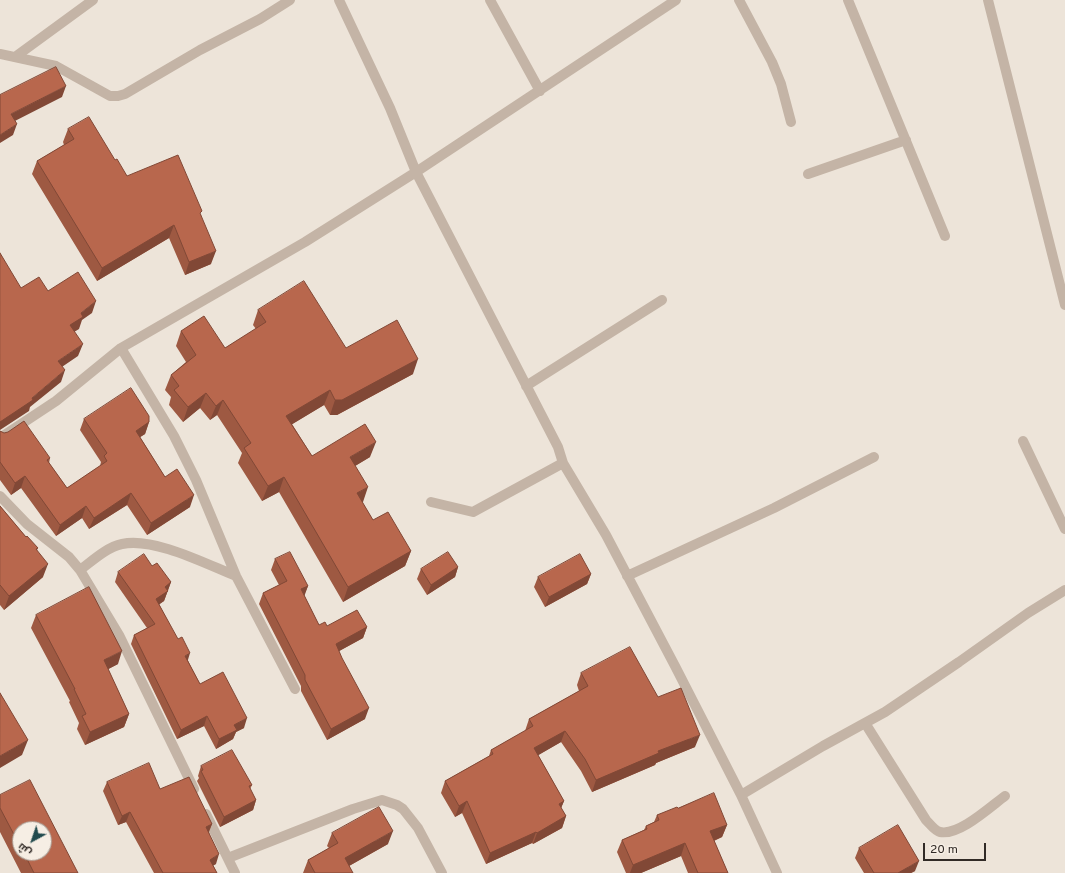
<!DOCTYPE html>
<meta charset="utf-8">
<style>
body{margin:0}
#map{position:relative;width:1065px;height:873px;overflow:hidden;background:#ede4d9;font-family:Overpass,Cairo,sans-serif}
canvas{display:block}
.north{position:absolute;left:12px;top:821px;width:40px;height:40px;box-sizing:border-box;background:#f6eee4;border:1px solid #a7a098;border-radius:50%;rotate:220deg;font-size:11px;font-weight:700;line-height:16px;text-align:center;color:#312a26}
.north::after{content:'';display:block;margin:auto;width:14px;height:18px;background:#214a4d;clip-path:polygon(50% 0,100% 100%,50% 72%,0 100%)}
.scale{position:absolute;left:923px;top:843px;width:63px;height:18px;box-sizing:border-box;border:2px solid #312a26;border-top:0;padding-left:5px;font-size:12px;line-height:14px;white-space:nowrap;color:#312a26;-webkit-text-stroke:3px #f6eee4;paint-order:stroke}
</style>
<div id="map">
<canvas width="1065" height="873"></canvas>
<div class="north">ش</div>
<div class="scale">20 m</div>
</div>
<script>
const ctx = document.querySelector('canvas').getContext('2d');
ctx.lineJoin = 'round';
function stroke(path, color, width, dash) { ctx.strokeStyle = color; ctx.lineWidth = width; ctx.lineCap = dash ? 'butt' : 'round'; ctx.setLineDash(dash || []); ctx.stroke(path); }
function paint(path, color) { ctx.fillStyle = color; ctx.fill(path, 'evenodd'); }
stroke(new Path2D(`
 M339,0L390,108L416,172L558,447L563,463L606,535L675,666L741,795L777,873
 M490,0L540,91
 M739,0L772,62L781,84L791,122
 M848,0L945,236
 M988,0L1065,305
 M0,54L56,66L110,96H118L125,94L200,50L260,19L290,0
 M15,57L93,0
 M808,174L906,140
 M121,348L174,436L196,480L236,576L295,689
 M526,386L662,300
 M0,438L56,401L121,348L305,242L416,172L676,0
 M1023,441L1065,529
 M0,496L27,524L69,557L80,570L119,635L194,789
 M431,502L473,512L563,463
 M80,570C92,561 107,547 122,544C154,537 206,564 236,576
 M627,576L774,508L874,457
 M865,723L926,820C930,824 935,831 940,832C959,836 990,807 1005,796
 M741,795L823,746L885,712L959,662L1028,613L1065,590
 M206,814L235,873
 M228,858L353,809L382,800L397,805L403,809L418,828L442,873`), '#c4b4a6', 10);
paint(new Path2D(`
 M68,129L115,160L127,176L201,215L211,264L185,275L169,238L97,281L32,174L37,161L64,145L63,142Z
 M258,310L346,348L413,374L337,415H330L324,405L292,424L312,456L370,457L355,466L362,502L373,520L411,551L405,566L343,602L279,492L262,501L238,463L242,453L217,415L210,420L200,408L183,422L169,405L171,397L165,390L171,375L186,362L176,346L181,331L225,348L256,329L253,325Z
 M84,419L149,422L145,434L140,437L165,477L190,507L147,535L127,505L89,529L82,518L56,536L21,488L11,495L0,480V431L50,458L49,463L67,488L100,466L101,462L80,430Z
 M0,506L26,537L38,548L37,550L43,577L4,610L0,605Z
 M275,559L308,586L304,595L319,625L327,626L367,627L363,638L339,651L365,719L327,740L301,691V686L259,604L263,593L279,585L271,570Z
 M152,566L171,582L164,601L159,604L200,684L244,728L236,732L233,739L216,749L204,726L177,739L131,644L134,635L147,628L115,582L118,572Z
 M458,567L455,577L427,595L417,579L421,569Z
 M591,574L587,584L545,607L534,587L538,577Z
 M36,615L118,664L108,669L129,714L124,727L85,745L77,729L79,723L69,702L70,701L31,628Z
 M581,673L658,697L695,747L656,763L655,765L592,792L581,771L561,742L538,755L564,801L561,808L566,816L562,828L533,844L532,843L486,864L462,813L455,817L441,793L445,781L489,756L491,750L525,731L529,719L579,691L577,685Z
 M201,766L252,785L250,789L256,800L253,810L220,827L197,781L199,778L198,776Z
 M107,782L160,789L212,824L209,832L216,864L213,865L217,873H154L126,822L118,825L103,791Z
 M0,795L78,873H21L0,832ZM20,829L44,853H20Z
 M678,808L727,825L722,837L714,841L728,873H688L681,856L641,873H626L617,852L622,840L644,830L646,826L654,822L657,815Z
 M332,833L388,844L349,866L353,873H303L308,860L329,848L327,846Z
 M859,848L915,871L911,873H864L855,858Z`), '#9e5942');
paint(new Path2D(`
 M66,86L62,97L7,125L11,114Z
 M17,124L13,135L0,143V135Z
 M174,225L169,238L97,281L102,268Z
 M216,251L211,264L185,275L189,262Z
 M96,301L92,313L82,320L79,329L66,337L70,325L81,313Z
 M83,344L78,356L53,373L58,361Z
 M418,359L413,374L337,415H330L335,400Z
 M65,370L61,382L30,407L29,411L0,430V421L32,398Z
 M330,390L324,405L281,431L286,416Z
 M206,393L200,408L183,422L188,407Z
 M223,400L217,415L210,420L216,406Z
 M149,422L145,434L131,443L136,431Z
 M376,442L370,457L345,472L350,457Z
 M25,476L21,488L11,495L15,483Z
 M284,477L279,492L262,501L268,486Z
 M368,487L363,502L352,508L357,493Z
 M131,493L127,505L89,529L94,518Z
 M194,495L190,507L147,535L151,523Z
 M86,506L82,518L56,536L60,525Z
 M411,551L405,566L343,602L348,587Z
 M48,564L43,577L4,610L9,596Z
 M458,567L455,577L427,595L431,585Z
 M591,574L587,584L545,607L549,597Z
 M171,582L164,601L153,609L156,599L165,587Z
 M308,586L304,597L301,589Z
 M367,627L363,638L332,655L336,644Z
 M122,651L118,664L99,674L104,660Z
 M190,653L187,663L185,656Z
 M369,708L365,719L327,740L331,729Z
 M129,714L124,727L85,745L90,732Z
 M207,716L204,726L177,739L181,730Z
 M247,718L244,728L236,732L233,739L216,749L219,739L234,725Z
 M565,731L561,742L530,760L534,748Z
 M700,735L695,747L656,763L655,765L592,792L596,780L658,751Z
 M28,740L22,755L0,768V756Z
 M256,800L253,810L220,827L224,817Z
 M467,801L462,813L455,817L459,806Z
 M564,801L559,813V804Z
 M130,812L126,822L118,825L122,816Z
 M566,816L562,828L533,844L537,833Z
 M212,824L208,833L206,827Z
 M727,825L722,837L706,844L710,831Z
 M393,831L388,844L340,871L345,858Z
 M536,832L532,843L486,864L490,853Z
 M685,843L681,856L641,873H630L633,865Z
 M219,854L216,864L207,869L210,860Z
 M919,861L915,871L911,873H898Z`), '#814836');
const building = new Path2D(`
 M56,67L66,86L11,114L17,124L0,135V95Z
 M89,117L115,160L117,159L127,176L178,155L202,211L200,213L216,251L189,262L174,225L102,268L37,161L74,139L68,129Z
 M0,253L21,288L39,277L48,291L78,272L96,301L81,313L83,317L70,325L83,344L58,361L65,370L32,398L33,400L0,422Z
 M304,281L346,348L397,320L418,359L342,400H335L330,390L286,416L312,456L365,424L376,442L350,457L368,487L357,493L373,520L388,512L411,551L348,587L284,477L268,486L244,448L251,443L223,400L216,406L206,393L188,407L174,390L179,386L171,375L196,355L181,331L204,316L225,348L266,322L258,310Z
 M131,388L149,416V422L136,431L165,477L177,469L194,495L151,523L131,493L94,518L86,506L60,525L25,476L15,483L0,462V431L4,433L8,432L24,421L50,458L47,460L67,488L107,461L104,456L107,453L84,419Z
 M0,506L26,537L27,536L38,548L36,549L48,564L9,596L0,585Z
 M290,552L308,586L301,589L319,625L325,622L327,626L357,610L367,627L336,644L342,658L369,708L331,729L305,680V675L263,593L287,581L275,559Z
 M448,552L458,567L431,585L421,569Z
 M144,554L152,566L157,563L171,582L165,587L168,591L156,599L178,639L182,637L190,653L185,656L200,684L223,672L247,718L234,725L237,730L219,739L207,716L181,730L134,635L155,624L118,572Z
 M580,554L591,574L549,597L538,577Z
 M89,587L122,651L104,660L129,714L90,732L82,716L86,714L74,689H75L36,615Z
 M630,647L658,697L681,688L700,735L658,751L659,753L596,780L585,759L565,731L534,748L564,801L559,804L566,816L537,833L536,832L490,853L467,801L459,806L445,781L493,754L491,750L533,726L529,719L588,686L581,673Z
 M0,693L28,740L0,756Z
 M232,750L252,785L249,786L256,800L224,817L201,771L203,770L201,766Z
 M149,763L160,789L189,777L212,824L206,827L219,854L210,860L217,873H163L130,812L122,816L107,782Z
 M30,780L78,873H34L24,853H44V829H20V846L0,808V795Z
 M714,793L727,825L710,831L728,873H698L685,843L633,865L622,840L647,829L646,826L659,820L657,815L677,807L678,808Z
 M379,807L393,831L345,858L353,873H315L308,860L338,843L332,833Z
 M898,825L919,861L898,873H874L859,848Z`);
paint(building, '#b8674d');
stroke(building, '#814836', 1);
</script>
